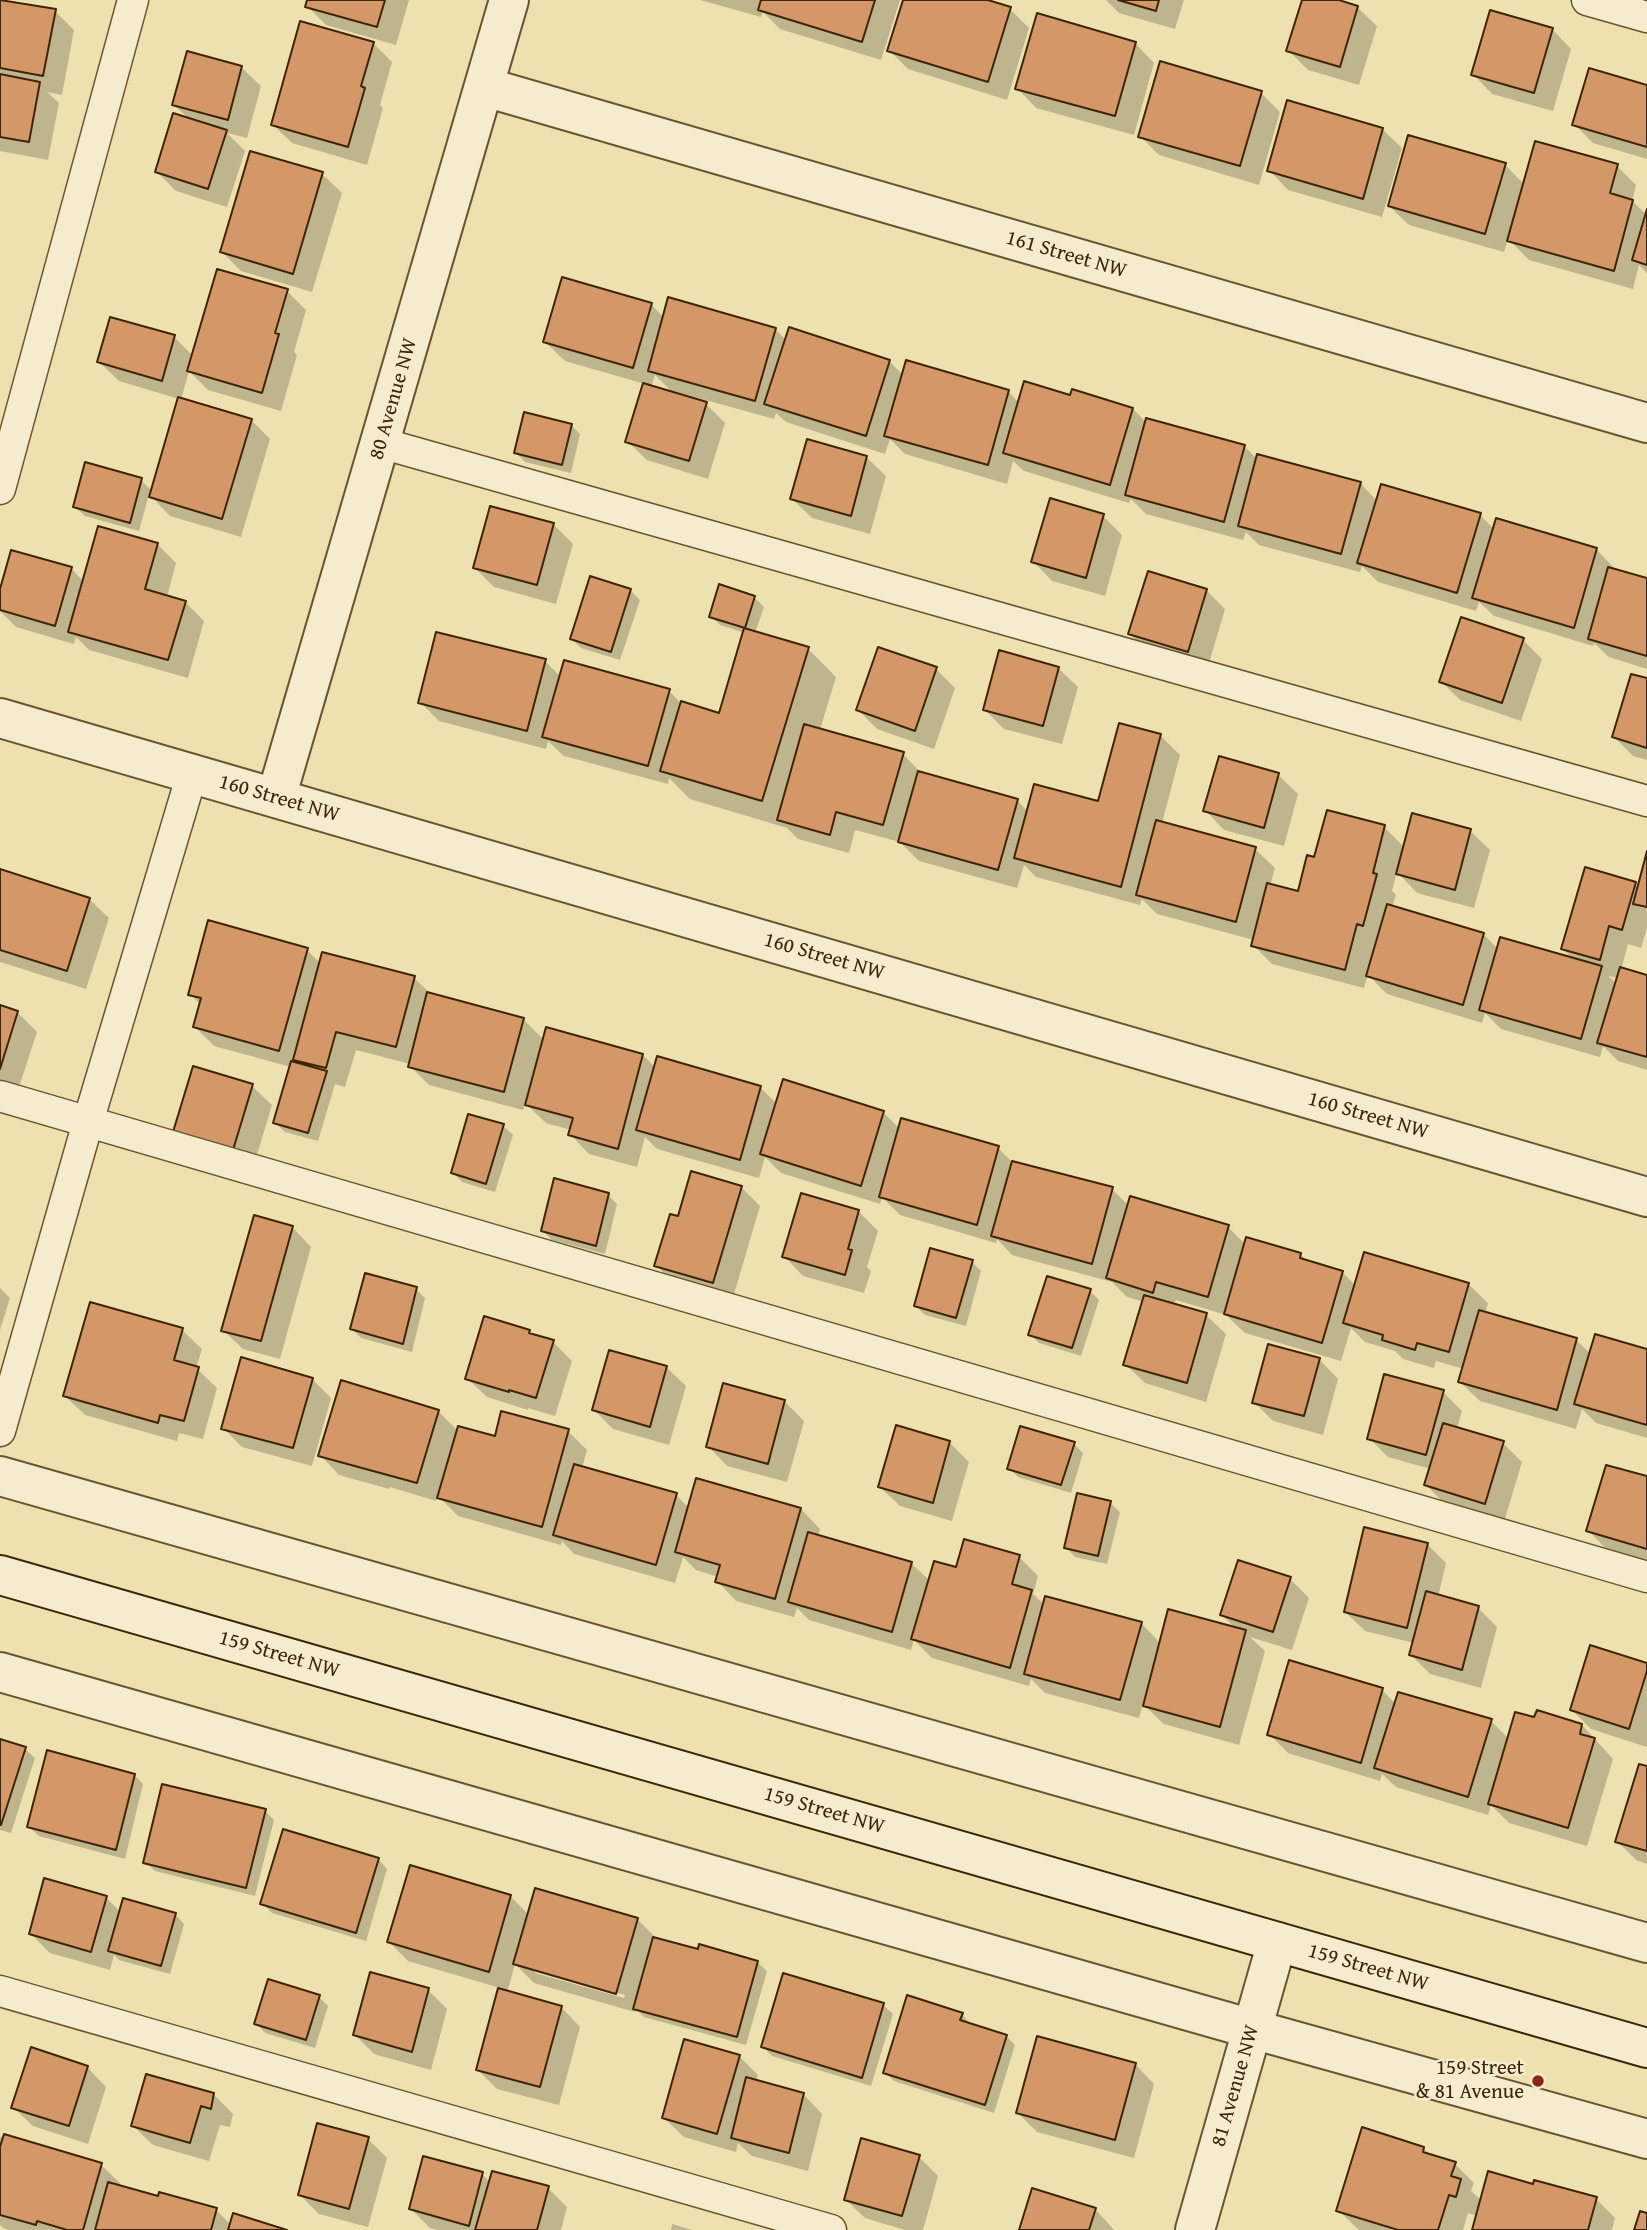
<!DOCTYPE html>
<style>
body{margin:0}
canvas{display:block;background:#eee1b0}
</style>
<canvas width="1647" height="2230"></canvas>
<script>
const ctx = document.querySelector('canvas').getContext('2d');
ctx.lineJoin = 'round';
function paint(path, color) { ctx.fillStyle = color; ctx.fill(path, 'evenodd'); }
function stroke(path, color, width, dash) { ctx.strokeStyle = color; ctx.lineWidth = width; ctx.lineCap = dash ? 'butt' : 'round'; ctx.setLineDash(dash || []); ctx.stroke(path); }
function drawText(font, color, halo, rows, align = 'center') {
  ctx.font = font + ' "Gentium Book Plus",serif'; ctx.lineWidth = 5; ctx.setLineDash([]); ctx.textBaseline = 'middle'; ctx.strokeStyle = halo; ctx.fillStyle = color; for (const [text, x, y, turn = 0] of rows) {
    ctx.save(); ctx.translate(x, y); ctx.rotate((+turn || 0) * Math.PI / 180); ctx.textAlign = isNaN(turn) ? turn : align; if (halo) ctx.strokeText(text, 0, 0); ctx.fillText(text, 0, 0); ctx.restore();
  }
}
paint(new Path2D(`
 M0,0L55,11L74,30L62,95L47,92L59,103L48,160L0,151Z
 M309,0H409L396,45L326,25L307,6Z
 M700,0H900L881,60L780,29L763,12L761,17Z
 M904,0H982L1010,9L1029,28L1007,100L908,69L889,50Z
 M1106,0H1184L1175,29L1119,13Z
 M1304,0H1333L1357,7L1377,26L1359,85L1308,70L1288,50Z
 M1552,29L1571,49L1553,111L1492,94L1473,74Z
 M373,43L392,62L380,105L383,108L367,165L292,143L272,124Z
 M1135,43L1154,63L1134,135L1036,108L1017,88Z
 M241,67L261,86L247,138L227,133L245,151L227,207L176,191L157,172L190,120L174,105Z
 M1647,87V159L1593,143L1574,124Z
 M1261,93L1280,112L1259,185L1159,155L1140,136Z
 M1382,129L1402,148L1382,217L1288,190L1269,170Z
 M1505,165L1525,185L1617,166L1636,185L1632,201L1647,215V273L1639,265L1633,289L1529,260L1508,239L1504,252L1409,225L1389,206Z
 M322,174L342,193L312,292L241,271L222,252Z
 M287,291L306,310L294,352L297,355L281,411L208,390L189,371L181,400L251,420L270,439L241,537L170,516L149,494L139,531L85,516L75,507L141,480L152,491L179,399L119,381L99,362L174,337L193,356Z
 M651,304L664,318L775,329L787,341L889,361L903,375L1008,391L1019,403L1071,397L1133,409L1147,423L1244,446L1258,460L1360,483L1377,501L1480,515L1495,530L1596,549L1615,569V571L1647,580V669L1609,657L1594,643L1593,646L1494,616L1479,602L1476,611L1378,582L1362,566L1360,572L1259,545L1246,532L1243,540L1146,514L1131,499L1129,503L1024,471L1013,461L1007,484L905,454L890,439L885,454L786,422L776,413L774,419L673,391V393L655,375L651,387L706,404L725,423L708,479L647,460L627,441L645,384L565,361L545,342Z
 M571,425L580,434L571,473L525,462L515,452Z
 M866,457L886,476L870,534L812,518L792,499Z
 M1103,516L1122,535L1105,596L1052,581L1033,561Z
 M553,524L573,544L556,604L494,587L475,568Z
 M157,544L176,563L167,597L185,602L204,621L188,678L89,650L76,637L74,644L16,627L0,611V596L71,568L84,582Z
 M630,590L640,600L620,660L581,648L572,639Z
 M1206,590L1225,609L1207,670L1150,653L1130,634Z
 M754,597L764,607L755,633L808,649L836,677L820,730L903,754L922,774L1018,801L1028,812L1099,803L1120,725L1161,736L1180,755L1162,823L1255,849L1275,868L1270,886L1299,894L1316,859L1384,827L1405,848L1470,831L1490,850L1474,908L1417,893L1397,872L1392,891L1396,895L1392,907L1483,934L1499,950L1575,961L1563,949L1635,883L1639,888L1647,858V928L1641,948L1628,944L1621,970L1647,977V1070L1618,1061L1603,1046L1600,1057L1501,1029L1485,1013L1482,1023L1387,994L1368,975L1364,988L1272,964L1253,945L1254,940L1157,914L1142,899L1140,905L1036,877L1024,865L1017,888L919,861L900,842L855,830L849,853L798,839L787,828L690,799L669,778L668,784L564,756L548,741L546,749L439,721L420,702L545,661L561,677L669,691L681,703L720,715L745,633L720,625L711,616ZM1608,976L1618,978L1617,984Z
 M1523,640L1542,659L1521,721L1460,700L1441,681Z
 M1058,668L1078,687L1062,744L1004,729L985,710Z
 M936,669L955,688L934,749L877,729L858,710Z
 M1647,680V760L1633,756L1614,737Z
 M1278,775L1298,794L1284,846L1224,830L1205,810Z
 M0,871L89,899L109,918L86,989L0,962Z
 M307,950L321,964L414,978L432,995L523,1019L544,1040L643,1055L656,1068L760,1087L777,1104L883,1112L900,1129L998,1148L1014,1164L1112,1189L1129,1206L1228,1227L1245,1244L1300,1254L1309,1263L1342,1272L1356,1286L1468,1284L1488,1303L1485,1314L1576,1340L1591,1354L1647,1351V1438L1596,1423L1582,1409L1576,1429L1480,1401L1460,1382L1464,1369L1436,1361L1434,1368L1403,1359L1395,1351L1365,1342L1351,1328L1341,1361L1245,1333L1226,1315L1176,1300L1174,1305L1206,1315L1226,1334L1206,1402L1145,1383L1125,1364L1144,1302L1127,1297L1112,1282L1012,1255L997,1239L996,1243L900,1215L882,1197L880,1204L781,1173L765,1157L759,1178L657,1149L645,1137L637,1167L589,1154L570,1134L571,1130L546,1123L525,1103L523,1110L429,1085L410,1066V1064L356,1050L345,1087L335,1084L318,1141L285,1132L275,1123L291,1067L214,1046L195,1027L201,1005L190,994Z
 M0,1007L17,1012L37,1032L17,1093L0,1088Z
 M252,1086L272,1105L253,1168L175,1131Z
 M503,1126L513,1135L495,1192L462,1182L453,1173Z
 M741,1187L760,1206L732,1301L676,1285L656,1265L679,1218Z
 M608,1195L617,1204L605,1254L552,1240L543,1231Z
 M858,1211L878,1231L867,1267L871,1271L864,1293L803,1276L784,1256Z
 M292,1227L311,1247L280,1359L243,1349L223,1330Z
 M972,1262L981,1271L966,1326L925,1315L916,1306Z
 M0,1288L10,1298L0,1330Z
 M416,1289L425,1298L412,1352L361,1338L352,1329Z
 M1090,1291L1099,1300L1081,1356L1039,1343L1030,1334Z
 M182,1330L202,1349L196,1368L217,1388L203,1439L179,1433L177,1441L85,1415L65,1396Z
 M529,1332L533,1336L553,1342L572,1361L555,1416L528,1408V1410L487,1397L467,1378Z
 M1319,1359L1338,1379L1323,1435L1273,1421L1254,1402Z
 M666,1367L686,1386L669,1445L613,1429L594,1410Z
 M312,1379L331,1398L312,1466L242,1447L223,1428Z
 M1443,1392L1462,1411L1457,1429L1503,1443L1522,1462L1504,1522L1445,1504L1426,1485L1431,1469L1388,1457L1369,1438Z
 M785,1402L804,1421L787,1482L727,1466L708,1446Z
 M438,1411L458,1431L496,1439L568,1431L587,1450L582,1468L676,1495L689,1508L801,1509L820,1529L818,1536L911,1563L930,1581L957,1569L1019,1557L1038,1576L1033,1594L1045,1605L1141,1623L1161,1644L1237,1630L1222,1615L1290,1579L1309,1598L1292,1650L1250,1637L1265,1651L1239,1745L1164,1724L1143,1704L1139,1718L1045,1693L1031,1679L1029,1686L932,1658L914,1640L911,1650L809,1620L797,1608L794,1617L736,1601L717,1581L718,1577L696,1570L683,1557L675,1583L574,1554L562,1541L561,1545L458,1516L438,1496L436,1501L390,1487L389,1489L339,1475L320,1455Z
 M897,1427L950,1443L969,1462L952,1521L900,1506L880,1487Z
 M1074,1444L1083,1453L1071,1493L1018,1477L1009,1468Z
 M1647,1478V1561L1607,1550L1588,1530Z
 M1110,1503L1120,1512L1107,1564L1075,1557L1066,1547Z
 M1427,1544L1446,1563L1438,1597L1478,1608L1497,1627L1481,1688L1430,1674L1411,1655L1414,1643L1365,1631L1345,1612Z
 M1290,1663L1382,1690L1396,1704L1491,1721L1509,1739L1582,1725L1613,1759L1587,1846L1509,1823L1491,1805L1488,1815L1396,1787L1382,1774L1380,1781L1288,1753L1269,1734Z
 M1647,1665V1747L1591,1729L1572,1710Z
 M0,1741L25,1749L35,1758L11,1833L0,1830Z
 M1647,1768V1864L1636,1860L1617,1841Z
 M134,1775L143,1784L125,1859L39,1836L29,1827Z
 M265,1811L274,1820L255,1896L155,1871L145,1862Z
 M378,1859L387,1869L366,1941L272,1913L262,1903Z
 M510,1896L529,1915L637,1919L656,1938L699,1951L757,1962L767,1971L746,2045L644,2017L636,2009L635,2012L534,1983L515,1964L507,1993L561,2007L580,2027L559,2105L497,2089L478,2070L500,1988L408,1961L389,1942ZM535,1969L625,1995L624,1998L535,1973Z
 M106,1898L121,1912L175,1914L184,1924L170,1974L119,1960L114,1955L110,1970L50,1953L31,1934Z
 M428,1990L447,2009L431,2070L374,2054L355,2035Z
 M319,1997L328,2006L315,2048L265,2033L256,2023Z
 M883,2005L893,2014L871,2086L772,2056L763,2047Z
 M962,2014L971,2025L1006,2036L1015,2045L994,2113L894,2081L885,2072Z
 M739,2056L758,2075L756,2082L803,2094L822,2114L808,2171L752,2156L738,2143L736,2152L684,2137L664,2118Z
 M1135,2064L1154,2084L1134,2158L1037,2132L1018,2113Z
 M87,2067L106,2087L88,2144L33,2126L13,2107Z
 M214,2095L233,2114L230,2127L220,2125L209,2161L153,2145L133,2126Z
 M0,2136L4,2140L101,2165L121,2184L120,2187L216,2210L231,2225L281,2230H9L3,2228L0,2225Z
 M368,2139L387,2158L368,2227L319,2214L300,2195Z
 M1423,2148L1432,2157L1455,2164L1474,2183L1471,2191L1482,2201L1534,2186L1596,2199L1615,2218L1612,2230H1474L1478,2216L1468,2213L1463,2230H1359L1338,2210Z
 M919,2157L938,2176L923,2230H905L865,2218L845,2199Z
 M482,2174L490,2182L548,2188L567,2207L561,2230H437L430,2228L411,2209Z
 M1095,2209L1114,2230H1021Z
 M672,2224L692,2230H671Z`), '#0003');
const building = new Path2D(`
 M0,0L56,9L43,76L0,68Z
 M307,0H385L377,27L305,7Z
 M761,0H875L862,42L758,10Z
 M903,0H988L1011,7L988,82L887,51Z
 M1118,0H1159L1156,11Z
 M1302,0H1339L1358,6L1340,67L1286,51Z
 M1490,10L1553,28L1534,93L1471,75Z
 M1037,13L1136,42L1115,116L1015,89Z
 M300,21L374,42L361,86L365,88L348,147L271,125Z
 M187,51L242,66L228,120L172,105Z
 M1160,61L1262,91L1240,166L1138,137Z
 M1589,68L1647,85V147L1572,125Z
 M0,74L40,82L29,142L0,137Z
 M1287,100L1383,128L1363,199L1267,171Z
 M173,113L227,130L208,189L155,172Z
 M1408,135L1506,163L1485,234L1388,206Z
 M1535,141L1618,164L1610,193L1633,200L1614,271L1507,241Z
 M250,151L323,172L293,274L220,252Z
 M1647,209V265L1632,260Z
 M217,269L288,289L275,333L279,334L262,393L187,371Z
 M562,277L652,303L633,368L543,342Z
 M668,297L776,328L755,401L648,371Z
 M110,317L175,335L162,381L97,362Z
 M789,327L890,360L866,436L764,404Z
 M906,360L1009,390L988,465L884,436Z
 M1024,381L1070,395L1072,389L1133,408L1110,485L1003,453Z
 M643,383L707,402L689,461L625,442Z
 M178,397L252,419L222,519L149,497Z
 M524,412L572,424L562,465L514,453Z
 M1146,418L1245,445L1224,522L1125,495Z
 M807,439L867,456L851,516L790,499Z
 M1257,454L1361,482L1341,554L1238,526Z
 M85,462L142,478L130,523L73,507Z
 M1381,484L1481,513L1457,593L1357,563Z
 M1050,498L1104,514L1086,578L1031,562Z
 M490,506L554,523L537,585L473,568Z
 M1496,518L1597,548L1574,628L1472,598Z
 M98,526L158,543L145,589L186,601L168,660L68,632Z
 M11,550L72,567L55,626L0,610V589Z
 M1608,567L1647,578V656L1588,639Z
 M1148,571L1207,589L1188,652L1128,634Z
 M590,576L631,589L611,652L570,639Z
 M719,584L755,596L745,628L709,617Z
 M1461,617L1524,638L1502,703L1439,682Z
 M744,628L809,647L762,801L660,771L681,701L719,713Z
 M436,632L546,659L527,731L418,703Z
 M878,647L937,667L915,731L856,710Z
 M999,650L1059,667L1043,726L983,710Z
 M564,660L670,689L648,766L542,737Z
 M1631,674L1647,678V748L1612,737Z
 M1119,723L1161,734L1121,887L1014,858L1034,784L1098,801Z
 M804,724L904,752L883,825L836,812L830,835L777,820Z
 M1219,756L1279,773L1264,828L1203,811Z
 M918,771L1018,799L998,870L898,842Z
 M1327,810L1385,825L1373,873L1377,874L1363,926L1357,924L1345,970L1251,946L1267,883L1298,891L1307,855L1314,857Z
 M1412,813L1471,829L1455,890L1396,874Z
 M1156,820L1256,847L1236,922L1136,895Z
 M1647,851V907L1633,904Z
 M1585,867L1636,882L1622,930L1609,926L1600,960L1561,949Z
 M0,869L90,898L67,971L0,950Z
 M1387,904L1484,933L1463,1005L1366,976Z
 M208,920L308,948L279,1051L193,1027L201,998L188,995Z
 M1500,937L1602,966L1581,1039L1479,1010Z
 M322,952L415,976L396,1047L336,1032L326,1068L293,1060Z
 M1620,967L1647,975V1057L1597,1043Z
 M427,992L524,1018L504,1092L408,1067Z
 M0,1005L18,1011L0,1069Z
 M546,1027L643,1054L618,1149L568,1135L573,1118L525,1105Z
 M657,1056L761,1086L740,1160L636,1130Z
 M291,1061L327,1071L308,1133L273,1123Z
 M193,1066L253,1084L233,1150L173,1132Z
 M783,1079L884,1111L861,1186L760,1154Z
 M468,1114L504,1124L486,1184L451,1173Z
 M901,1118L999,1146L977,1225L879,1197Z
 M1012,1161L1113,1187L1092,1264L991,1236Z
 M691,1171L742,1186L713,1283L654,1266L670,1214L678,1216Z
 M554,1178L609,1193L596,1246L541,1231Z
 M801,1193L859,1210L848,1249L852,1250L845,1275L782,1257Z
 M1130,1196L1229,1225L1208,1297L1156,1282L1153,1293L1106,1278Z
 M254,1215L293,1226L261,1341L221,1331Z
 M1246,1237L1301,1253L1300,1258L1343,1271L1322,1343L1224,1314Z
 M930,1248L973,1260L956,1318L914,1306Z
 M1364,1252L1469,1283L1449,1352L1417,1343L1415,1350L1382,1340L1383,1335L1343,1323Z
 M365,1273L417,1287L403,1344L350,1329Z
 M1047,1276L1091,1289L1072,1348L1028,1335Z
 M1144,1295L1207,1313L1187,1383L1123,1365Z
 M90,1302L183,1328L174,1360L199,1367L184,1421L160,1415L158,1423L63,1396Z
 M1479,1310L1577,1338L1557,1410L1458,1382Z
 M484,1316L530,1330L529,1333L554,1340L536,1398L509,1390V1392L465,1379Z
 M1595,1334L1647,1349V1425L1574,1404Z
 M1268,1344L1320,1358L1304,1416L1252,1403Z
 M609,1350L667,1366L650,1427L592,1410Z
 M241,1357L313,1378L293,1448L221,1429Z
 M1384,1374L1444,1390L1426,1455L1367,1439Z
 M341,1380L439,1410L417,1483L318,1456Z
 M723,1383L785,1400L768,1464L706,1447Z
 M501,1411L569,1429L542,1527L437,1498L458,1426L495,1436Z
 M1443,1423L1504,1441L1485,1504L1424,1485Z
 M896,1425L950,1441L933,1503L878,1487Z
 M1020,1426L1075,1442L1061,1485L1007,1469Z
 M574,1464L677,1493L656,1565L553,1535Z
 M1606,1465L1647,1476V1549L1586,1531Z
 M696,1478L801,1508L775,1599L715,1582L720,1565L675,1552Z
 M1077,1493L1111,1501L1098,1556L1064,1548Z
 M1364,1527L1428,1543L1407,1628L1344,1612Z
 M808,1532L912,1562L892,1632L788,1602Z
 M964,1539L1020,1555L1012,1584L1032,1590L1010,1668L911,1639L934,1561L956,1567Z
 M1238,1560L1291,1577L1273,1632L1220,1615Z
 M1426,1591L1479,1606L1462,1670L1409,1655Z
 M1045,1596L1142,1622L1120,1700L1024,1674Z
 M1168,1609L1246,1630L1220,1727L1143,1706Z
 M1590,1645L1647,1663V1671L1629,1729L1570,1710Z
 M1289,1660L1383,1688L1361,1763L1267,1735Z
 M1398,1692L1492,1719L1468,1797L1374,1768Z
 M1537,1710L1582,1724L1580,1734L1595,1738L1568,1828L1488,1804L1515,1712L1534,1717Z
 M0,1739L26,1747L1,1825L0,1824Z
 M47,1750L135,1774L116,1850L27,1827Z
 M1639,1764L1647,1766V1851L1615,1842Z
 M162,1784L266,1809L246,1888L143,1863Z
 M283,1829L379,1858L356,1933L260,1904Z
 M410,1865L511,1895L489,1972L387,1942Z
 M44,1878L107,1896L91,1952L29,1934Z
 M535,1888L638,1918L616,1994L513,1964Z
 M123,1898L176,1913L161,1966L108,1951Z
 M653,1937L698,1949L699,1944L758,1961L737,2037L633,2009Z
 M370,1972L429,1988L412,2052L353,2035Z
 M783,1973L884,2003L862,2078L761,2047Z
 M268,1979L320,1995L306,2040L254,2024Z
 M498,1988L562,2006L540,2087L476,2070Z
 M907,1995L963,2013L960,2020L1007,2035L985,2105L883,2073Z
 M1037,2036L1136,2063L1115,2140L1016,2113Z
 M684,2039L740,2055L717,2134L662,2118Z
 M31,2047L88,2066L69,2126L11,2108Z
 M146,2074L214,2093L211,2109L201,2106L190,2143L131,2126Z
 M746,2077L804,2093L789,2153L731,2138Z
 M317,2123L369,2137L349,2209L298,2195Z
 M1362,2127L1424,2147L1423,2152L1456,2162L1451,2176L1461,2179L1456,2197L1449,2195L1438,2230H1398L1336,2211Z
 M4,2134L102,2163L83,2230H67L37,2221L36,2225L0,2215V2147Z
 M861,2138L920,2155L902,2216L844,2200Z
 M423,2156L483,2172L469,2226L409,2209Z
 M492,2171L549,2186L537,2230H475Z
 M1488,2171L1533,2184L1534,2180L1597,2197L1588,2230H1472Z
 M108,2182L158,2196L159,2192L217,2208L211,2230H95Z
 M1032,2188L1096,2208L1089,2230H1019Z
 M1640,2211L1647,2213V2230H1634Z
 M233,2213L287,2230H228Z`);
paint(building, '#d39768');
stroke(building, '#3f2507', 2);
const lane = new Path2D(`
 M1587,0L1647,17
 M381,443L1647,801
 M0,489L133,0
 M0,1096L1647,1577
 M0,1431L88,1122L192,774
 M0,1991L831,2230`);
const street = new Path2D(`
 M485,87L1647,423
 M0,718L1647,1197
 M276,798L509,0
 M0,1476L1647,1943
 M0,1672L1252,2029L1647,2139
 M1195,2230L1277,1942`);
const secondary = new Path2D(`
 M0,1575L1647,2048`);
stroke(lane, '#6b5431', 33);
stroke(street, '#6b5431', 42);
stroke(secondary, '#3f2507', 42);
stroke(lane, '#f4eccc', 30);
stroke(street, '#f4eccc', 38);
stroke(secondary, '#f4eccc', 38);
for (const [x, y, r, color] of [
 [1538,2081,7,"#8f2418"]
]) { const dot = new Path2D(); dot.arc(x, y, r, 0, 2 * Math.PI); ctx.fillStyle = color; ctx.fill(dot); stroke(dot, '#f4eccc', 2.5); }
drawText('21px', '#3f2507', '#f4eccc', [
 ["161 Street NW",1066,255,16],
 ["80 Avenue NW",394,399,-74],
 ["160 Street NW",279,799,16],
 ["160 Street NW",824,957,16],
 ["160 Street NW",1368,1116,16],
 ["159 Street NW",279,1655,16],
 ["159 Street NW",824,1811,16],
 ["159 Street NW",1368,1968,16],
 ["81 Avenue NW",1236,2086,-74]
]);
drawText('21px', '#3f2507', '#f4eccc', [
 ["159 Street",1524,2069],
 ["& 81 Avenue",1524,2093]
], 'right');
</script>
